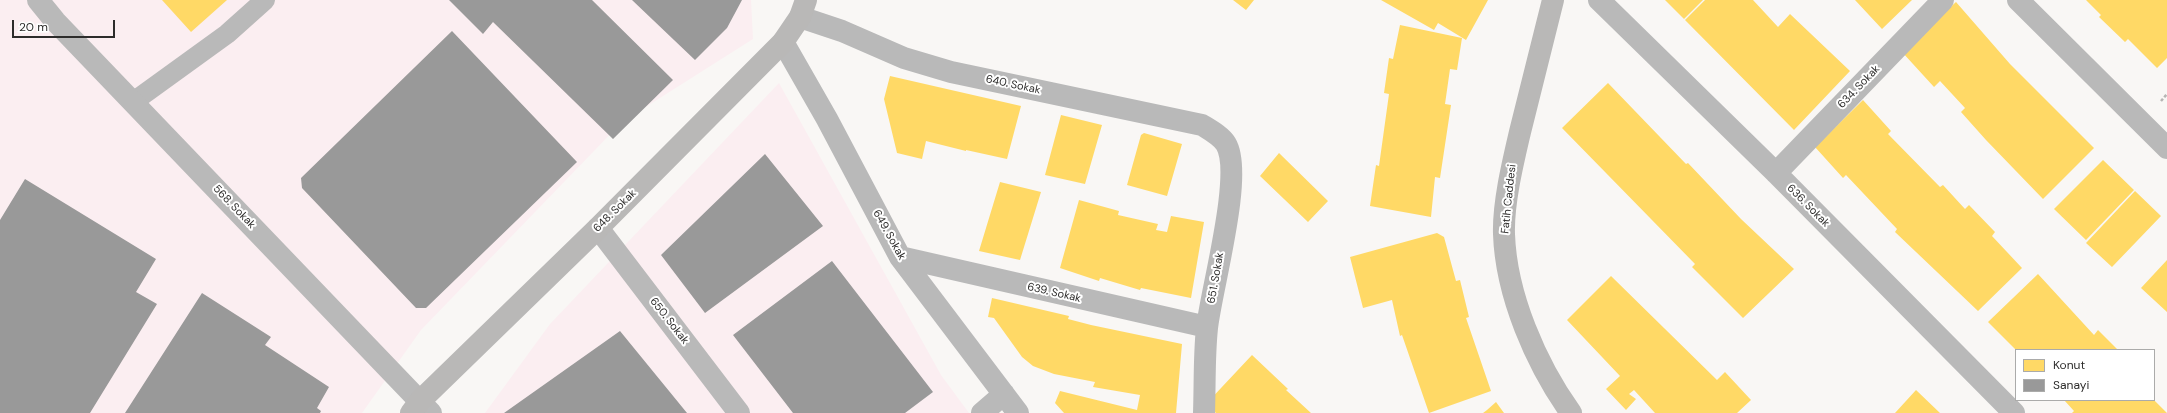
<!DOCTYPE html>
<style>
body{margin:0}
#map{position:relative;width:2167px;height:413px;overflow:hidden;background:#f9f7f5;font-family:"DM Sans",sans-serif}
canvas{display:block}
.legend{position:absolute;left:2015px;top:349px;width:140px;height:52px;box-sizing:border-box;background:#fff;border:1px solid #ababaa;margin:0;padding:5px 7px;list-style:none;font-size:12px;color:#2d2c2b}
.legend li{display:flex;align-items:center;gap:8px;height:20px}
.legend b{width:20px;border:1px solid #ababaa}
.scale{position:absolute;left:12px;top:20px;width:103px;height:18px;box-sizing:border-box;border:2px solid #2d2c2b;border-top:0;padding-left:5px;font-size:12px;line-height:14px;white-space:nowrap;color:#2d2c2b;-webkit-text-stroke:3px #fff;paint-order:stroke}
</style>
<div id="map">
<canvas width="2167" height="413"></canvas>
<ul class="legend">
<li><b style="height:11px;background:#ffd966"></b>Konut</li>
<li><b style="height:11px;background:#999"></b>Sanayi</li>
</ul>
<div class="scale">20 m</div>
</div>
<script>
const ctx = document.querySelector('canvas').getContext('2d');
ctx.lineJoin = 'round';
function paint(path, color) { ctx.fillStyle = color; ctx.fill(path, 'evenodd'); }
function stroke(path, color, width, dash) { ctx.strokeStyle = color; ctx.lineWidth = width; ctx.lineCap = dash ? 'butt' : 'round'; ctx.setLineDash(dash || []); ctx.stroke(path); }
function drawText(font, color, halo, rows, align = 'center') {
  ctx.font = font + ' "DM Sans",sans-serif'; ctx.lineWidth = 4; ctx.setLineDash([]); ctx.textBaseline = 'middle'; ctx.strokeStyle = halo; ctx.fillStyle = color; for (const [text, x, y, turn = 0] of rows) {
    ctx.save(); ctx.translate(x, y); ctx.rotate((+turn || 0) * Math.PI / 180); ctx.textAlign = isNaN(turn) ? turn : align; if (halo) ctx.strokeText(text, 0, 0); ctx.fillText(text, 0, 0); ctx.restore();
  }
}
paint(new Path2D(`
 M0,0H751L753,39L622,122L421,330L362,413H0Z
 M779,83L941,375L969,413H485L550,324Z`), '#fbeef1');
paint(new Path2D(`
 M162,0H227L191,32Z
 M1233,0H1254L1246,10Z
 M1381,0H1488L1466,40L1438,23L1434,30Z
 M1665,0H1703L1684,19Z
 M1705,0H1753L1778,27L1790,14L1850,71L1794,130L1685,20Z
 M1855,0H1912L1882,29Z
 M2086,0H2167V58L2157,68L2128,39L2125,42L2099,17L2101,15Z
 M1956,2L2010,64L2094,148L2043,199L1986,140L1961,112L1965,108L1940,81L1934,87L1902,52Z
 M1400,25L1462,38L1457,70L1450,69L1445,104L1451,105L1440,178L1435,177L1431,217L1370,206L1376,165L1379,166L1389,94L1384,93L1389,58L1393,59Z
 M890,76L1021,106L1007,159L966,150V151L926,141L922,159L897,153L884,99Z
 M1608,83L1686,164L1688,163L1741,219L1794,269L1743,318L1692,267L1695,264L1562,128Z
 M1863,100L1891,131L1888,134L1940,187L1943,185L1965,209L1969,205L1995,232L1992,236L2022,268L1978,311L1895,232L1897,229L1846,175L1843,178L1815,147Z
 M1061,115L1102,125L1085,184L1045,175Z
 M1144,133L1182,144L1167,196L1127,185L1141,135Z
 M1279,153L1328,201L1308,222L1260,176Z
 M2103,160L2134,190L2086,240L2054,209Z
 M1000,182L1041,192L1020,260L979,251Z
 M2135,191L2161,216L2112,267L2086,243Z
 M1079,200L1119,211L1118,215L1158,224L1156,230L1167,232L1171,216L1204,222L1191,298L1141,288L1140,290L1100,278L1099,281L1060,268Z
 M1437,233L1444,237L1456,281L1460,280L1469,317L1466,318L1491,391L1429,413L1402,335L1400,336L1392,300L1363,308L1350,257Z
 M2167,260V312L2141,288Z
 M2038,274L2094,335L2098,330L2118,350H2016L1988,322Z
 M1611,276L1717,380L1725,372L1751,400L1737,413H1655L1634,390L1629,394L1636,399L1626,410L1606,389L1620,376L1567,320Z
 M992,298L1069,316L1068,319L1091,325L1182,344L1176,413H1064L1055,403L1060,391L1137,410L1140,395L1093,387L1095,382L1054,374L1033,366L1022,357L994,318L988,317Z
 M1252,355L1288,389L1286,390L1311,413H1216L1206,404Z
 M1916,390L1940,413H1895Z
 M2064,400H2154L2167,413H2072L2074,411Z
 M1496,402L1504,413H1483L1487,410Z`), '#ffd966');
paint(new Path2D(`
 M449,0H592L673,80L613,139L493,22L483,34Z
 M632,0H742L727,28L695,60Z
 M452,31L577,162L426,308H416L302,188L301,178Z
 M765,154L823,226L705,313L661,255Z
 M25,179L156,259L136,292L157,304L90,413H0V220Z
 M832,261L933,392L905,413H793L733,335Z
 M202,293L271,337L265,345L329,387L317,408L321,411L320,413H125Z
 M620,331L687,413H504Z`), '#999');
stroke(new Path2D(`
 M2161,101L2167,94`), '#b6b5b4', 2.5, [3, 2]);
stroke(new Path2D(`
 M133,102L227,34L265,0`), '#b9b9b9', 20);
stroke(new Path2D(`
 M38,0L55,21L431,413
 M1599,0L1776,173L2014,413
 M2018,0L2167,148
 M800,17L842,31L904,58L951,72L1202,125C1210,130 1221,136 1226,144C1244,174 1211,290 1207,328C1204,356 1205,385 1204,413
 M783,42L827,119L900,257L1018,413
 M1776,173L1943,0
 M598,228L739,413
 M900,257L1207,327
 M982,413L1004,394`), '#b9b9b9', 22);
stroke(new Path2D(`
 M1553,0C1542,44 1531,88 1520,132C1513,162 1503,203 1504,234C1506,295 1536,364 1571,413
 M411,413L420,401L598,228L783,42L800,17L806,0`), '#b9b8b7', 22);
drawText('11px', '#2d2c2b', '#fff', [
 ["640. Sokak",1013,85,12],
 ["634. Sokak",1859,87,-46],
 ["Fatih Caddesi",1509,199,-84],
 ["636. Sokak",1808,206,45],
 ["568. Sokak",234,207,46],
 ["648. Sokak",615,211,-45],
 ["649. Sokak",889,235,61],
 ["651. Sokak",1216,278,-80],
 ["639. Sokak",1054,293,13],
 ["650. Sokak",669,321,52]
]);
</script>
